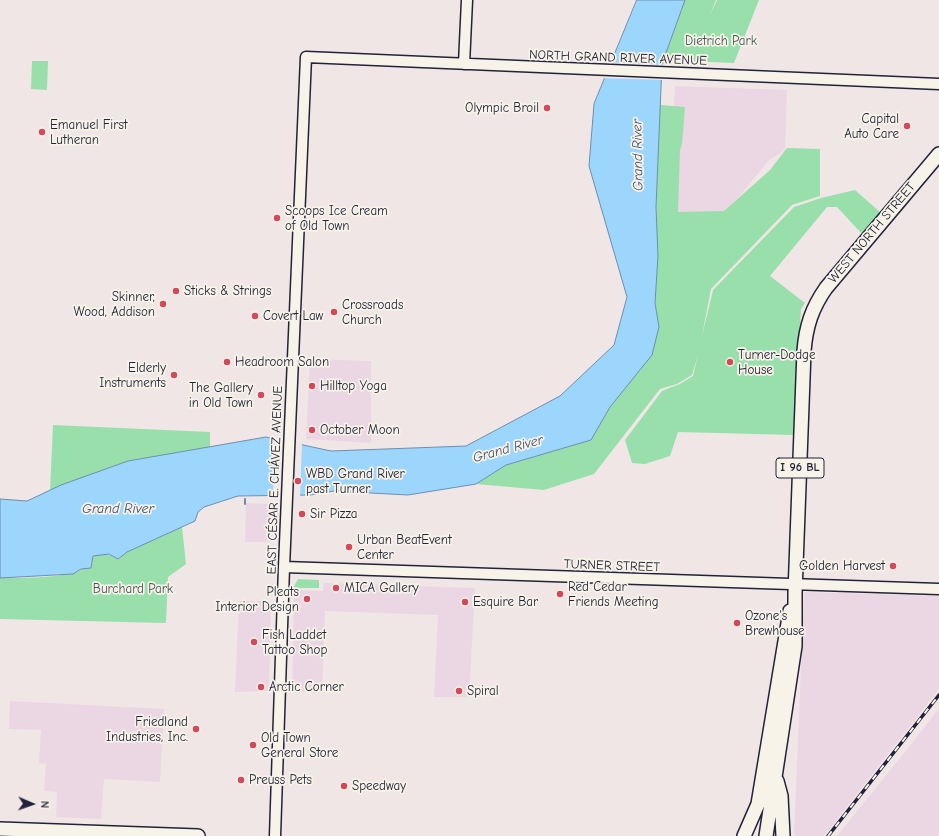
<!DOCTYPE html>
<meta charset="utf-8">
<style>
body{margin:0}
#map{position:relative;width:939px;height:836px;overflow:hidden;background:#f1e6e6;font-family:"Comic Neue",sans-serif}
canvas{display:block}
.north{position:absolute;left:12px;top:784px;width:40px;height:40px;-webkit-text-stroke:3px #f7f3e8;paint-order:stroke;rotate:92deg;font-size:11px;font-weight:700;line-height:16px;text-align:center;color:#22223b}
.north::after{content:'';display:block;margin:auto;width:14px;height:18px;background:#22223b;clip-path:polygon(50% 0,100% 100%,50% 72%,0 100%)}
</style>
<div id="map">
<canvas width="939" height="836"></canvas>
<div class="north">N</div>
</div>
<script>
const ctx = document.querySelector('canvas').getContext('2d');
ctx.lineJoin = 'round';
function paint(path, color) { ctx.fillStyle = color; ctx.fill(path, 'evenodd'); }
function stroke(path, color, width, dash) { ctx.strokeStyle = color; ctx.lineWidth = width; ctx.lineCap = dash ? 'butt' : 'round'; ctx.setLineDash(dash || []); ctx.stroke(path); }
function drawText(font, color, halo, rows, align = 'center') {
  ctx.font = font + ' "Comic Neue",sans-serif'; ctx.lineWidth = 3.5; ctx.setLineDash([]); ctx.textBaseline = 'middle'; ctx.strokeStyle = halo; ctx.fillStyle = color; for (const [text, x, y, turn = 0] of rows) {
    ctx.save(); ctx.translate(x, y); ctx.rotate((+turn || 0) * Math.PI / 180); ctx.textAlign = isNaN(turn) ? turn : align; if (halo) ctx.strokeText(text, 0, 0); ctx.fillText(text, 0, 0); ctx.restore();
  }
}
paint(new Path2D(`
 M675,86L787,90L785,150L769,160L724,215L669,213Z
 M310,359L371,361V443L306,439Z
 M246,503L274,504L272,542H245Z
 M324,583L475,588L469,697H434L438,615L325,611L322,693L292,691L294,590L323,591Z
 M804,592L939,596V689L824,836H794Z
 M239,601H271L269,691L235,692Z
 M10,701L164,709L160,782L104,779L101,819L56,817L57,792L44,791L46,764L39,763L41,730L9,729Z
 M939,708V836H837L913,742Z`), '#ead7e3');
paint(new Path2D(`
 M685,0H716L710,15L717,0H759L734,63L685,61L662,64Z
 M32,61H48L47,90L31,89Z
 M660,105L685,107L682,144L680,150L678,212L724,211L770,170L787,148L820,149V196L792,205L711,289L702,336L713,290L794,207L821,198L855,190L881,213L862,234L837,207H827L770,276L805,303L801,309L794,435L678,432L670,456L645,464L632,463L625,440L662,391L680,384L693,376L698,355L692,375L677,384L660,389L594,474L544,490L476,484L506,465L591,440L610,407L633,377L659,327L655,303L658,256L656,207Z
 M53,425L210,432V447L128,461L50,491Z
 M182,527L186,564L168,577L166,623L0,619V578C23,578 55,578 77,572C92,567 89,543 118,559L127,552Z
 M298,579L319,580V588H293Z`), '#99dfac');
const water = new Path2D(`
 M637,0H685L662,64L656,207L658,256L655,303L659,327L652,355L610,407L591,440L506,465L476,484L408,495L334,491L310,495L238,496L204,507L198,512L195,521L127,552L118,559L109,554L93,556L91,568L81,569L73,574L0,578V499L27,501L61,485L128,461L266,437L331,451L466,446L560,396L614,345L627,297L589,166L594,104Z`);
paint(water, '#9dd6fd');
stroke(water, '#6c8eaf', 1);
paint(new Path2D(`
 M608,62L664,65L663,80L602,78Z
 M275,437L302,443L300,497H273Z`), '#f1e6e6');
stroke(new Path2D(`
 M245,499V504`), '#6c8eaf', 2);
const minor = new Path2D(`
 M464,64L467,0
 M284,567L939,589
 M275,836L284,567L306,57L939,84`);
const major = new Path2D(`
 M777,781L781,796L783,836
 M0,829L198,836
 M744,836L758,804L790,611
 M766,836L795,646V593L804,351C806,326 812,308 826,288L939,154`);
stroke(minor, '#22223b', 13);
stroke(major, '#22223b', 16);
stroke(minor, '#f7f3e8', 10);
stroke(major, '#f7f3e8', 13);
const rail = new Path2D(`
 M828,836L939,695`);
stroke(rail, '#22223b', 3.5);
stroke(rail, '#f7f3e8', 2, [6]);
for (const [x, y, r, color] of [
 [547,108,4,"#d1495b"],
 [907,126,4,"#d1495b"],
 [42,132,4,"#d1495b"],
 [277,218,4,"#d1495b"],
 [176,291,4,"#d1495b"],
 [163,304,4,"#d1495b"],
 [334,312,4,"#d1495b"],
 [255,316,4,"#d1495b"],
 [227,362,4,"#d1495b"],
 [730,362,4,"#d1495b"],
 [174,375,4,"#d1495b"],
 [312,386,4,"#d1495b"],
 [261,395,4,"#d1495b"],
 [312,430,4,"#d1495b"],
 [298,481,4,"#d1495b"],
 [302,514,4,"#d1495b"],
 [349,547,4,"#d1495b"],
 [893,566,4,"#d1495b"],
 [336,588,4,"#d1495b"],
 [560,594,4,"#d1495b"],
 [307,599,4,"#d1495b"],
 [465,602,4,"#d1495b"],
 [737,623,4,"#d1495b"],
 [254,642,4,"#d1495b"],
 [261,687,4,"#d1495b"],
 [459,691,4,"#d1495b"],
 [196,729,4,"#d1495b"],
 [253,745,4,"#d1495b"],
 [241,780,4,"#d1495b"],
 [344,786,4,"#d1495b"]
]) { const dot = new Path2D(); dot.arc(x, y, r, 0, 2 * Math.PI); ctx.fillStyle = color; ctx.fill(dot); stroke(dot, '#f7f3e8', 1.5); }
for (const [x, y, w] of [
 [800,468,48]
]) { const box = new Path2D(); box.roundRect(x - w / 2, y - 10, w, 20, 3); ctx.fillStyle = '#f7f3e8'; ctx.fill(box); stroke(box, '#22223b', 1); }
drawText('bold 12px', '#22223b', null, [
 ["I 96 BL",800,468]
]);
drawText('13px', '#405157', '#f7f3e8', [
 ["Dietrich Park",721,41],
 ["Burchard Park",133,589]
]);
drawText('13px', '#22223b', '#f7f3e8', [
 ["NORTH GRAND RIVER AVENUE",618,58,2],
 ["WEST NORTH STREET",872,233,-50],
 ["EAST CÉSAR E. CHÁVEZ AVENUE",275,480,-88],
 ["TURNER STREET",612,566,2]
]);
drawText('13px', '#22223b', '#f7f3e8', [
 ["Olympic Broil",539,108,"right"],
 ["Capital",899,119,"right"],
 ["Auto Care",899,134,"right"],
 ["Emanuel First",50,125],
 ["Lutheran",50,140],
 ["Scoops Ice Cream",285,211],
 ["of Old Town",285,226],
 ["Sticks & Strings",184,291],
 ["Skinner,",155,297,"right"],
 ["Wood, Addison",155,312,"right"],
 ["Crossroads",342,305],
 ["Church",342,320],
 ["Covert Law",263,316],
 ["Turner-Dodge",738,355],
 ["House",738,370],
 ["Headroom Salon",235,362],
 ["Elderly",166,368,"right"],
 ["Instruments",166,383,"right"],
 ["Hilltop Yoga",320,386],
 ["The Gallery",253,388,"right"],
 ["in Old Town",253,403,"right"],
 ["October Moon",320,430],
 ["WBD Grand River",306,474],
 ["past Turner",306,489],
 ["Sir Pizza",310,514],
 ["Urban BeatEvent",357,540],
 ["Center",357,555],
 ["Golden Harvest",885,566,"right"],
 ["Red Cedar",568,587],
 ["Friends Meeting",568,602],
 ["MICA Gallery",344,588],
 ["Pleats",299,592,"right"],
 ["Interior Design",299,607,"right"],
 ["Esquire Bar",473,602],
 ["Ozone's",745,616],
 ["Brewhouse",745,631],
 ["Fish Laddet",262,635],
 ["Tattoo Shop",262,650],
 ["Arctic Corner",269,687],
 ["Spiral",467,691],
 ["Friedland",188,722,"right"],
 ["Industries, Inc.",188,737,"right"],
 ["Old Town",261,738],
 ["General Store",261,753],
 ["Preuss Pets",249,780],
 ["Speedway",352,786]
], 'left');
drawText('italic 14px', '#414f6c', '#f7f3e8', [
 ["Grand River",638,155,-91],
 ["Grand River",508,449,-15],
 ["Grand River",118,509]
]);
</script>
